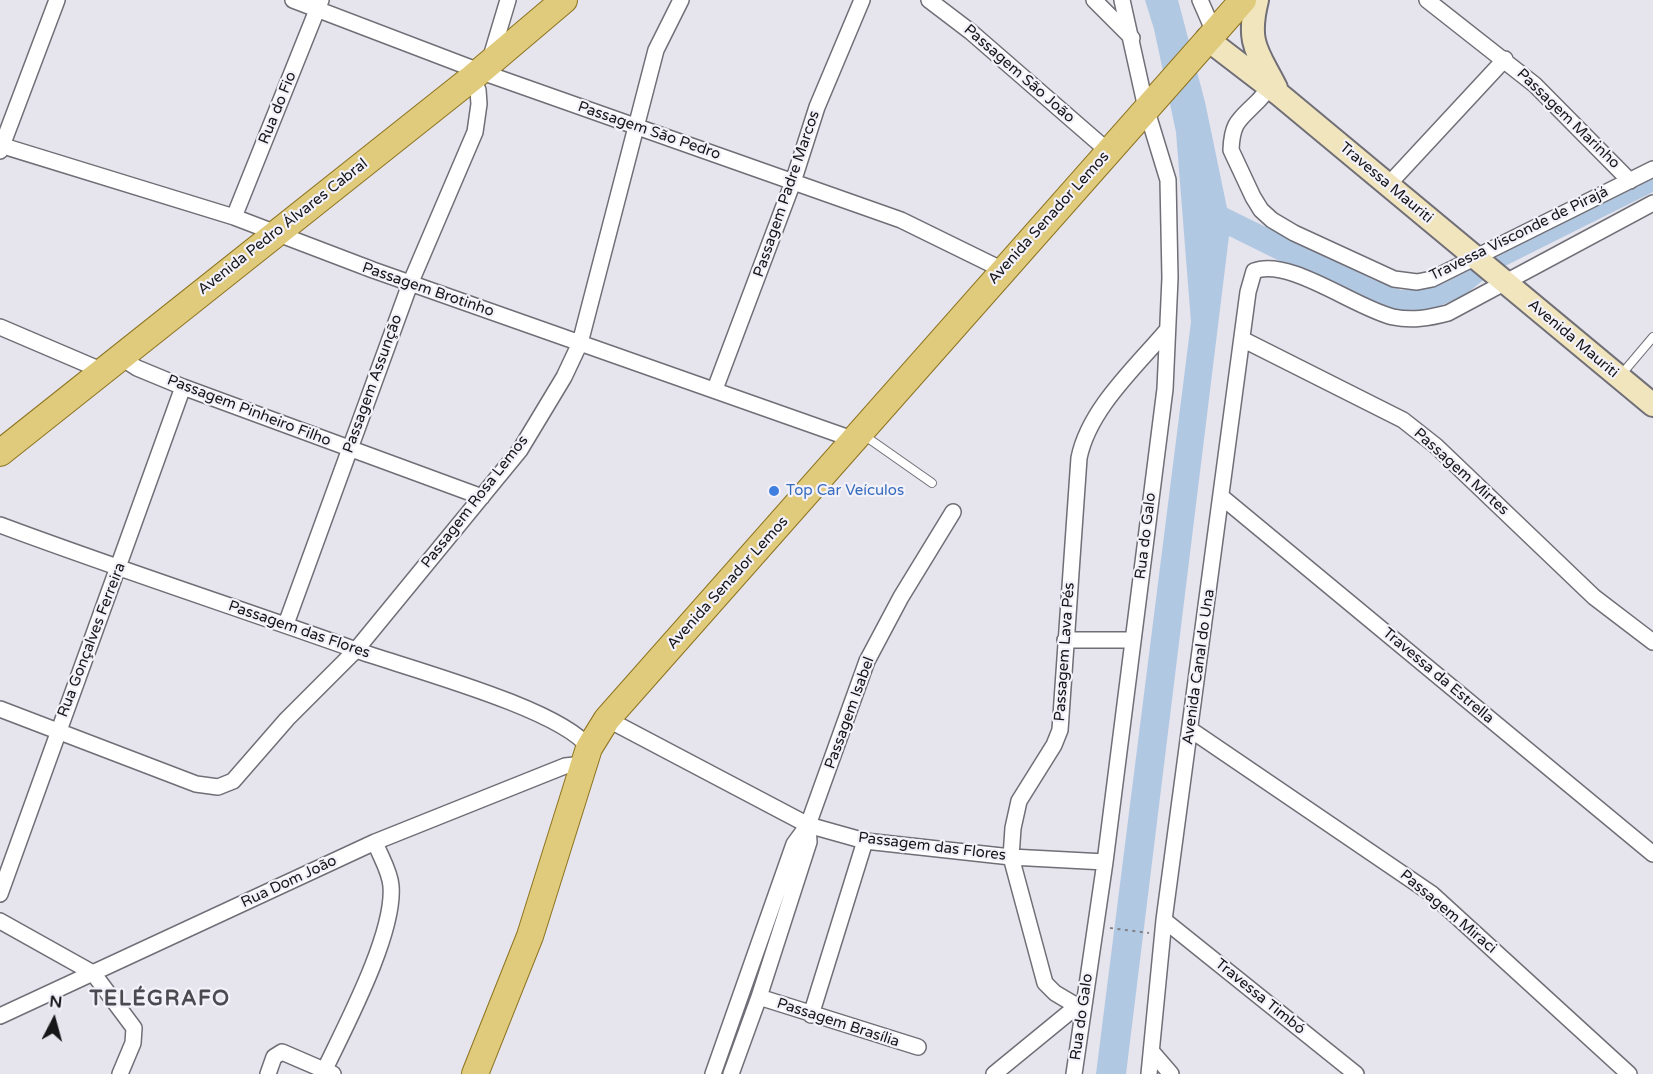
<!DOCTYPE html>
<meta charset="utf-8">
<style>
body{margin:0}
#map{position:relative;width:1653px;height:1074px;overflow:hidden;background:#e6e4ec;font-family:"Varela Round",sans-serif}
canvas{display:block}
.north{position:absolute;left:24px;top:990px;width:60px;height:60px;-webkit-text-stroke:4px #f3f1f9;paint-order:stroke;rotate:6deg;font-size:16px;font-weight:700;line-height:24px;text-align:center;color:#161619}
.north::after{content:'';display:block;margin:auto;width:21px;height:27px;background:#161619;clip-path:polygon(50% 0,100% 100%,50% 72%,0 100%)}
</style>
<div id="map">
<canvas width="1653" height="1074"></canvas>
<div class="north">N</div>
</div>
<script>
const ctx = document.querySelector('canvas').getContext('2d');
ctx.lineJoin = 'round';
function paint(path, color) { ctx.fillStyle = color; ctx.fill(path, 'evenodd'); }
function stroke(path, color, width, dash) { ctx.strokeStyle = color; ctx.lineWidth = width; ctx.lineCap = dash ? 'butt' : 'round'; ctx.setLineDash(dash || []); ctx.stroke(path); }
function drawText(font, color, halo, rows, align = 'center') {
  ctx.font = font + ' "Varela Round",sans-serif'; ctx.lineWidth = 4.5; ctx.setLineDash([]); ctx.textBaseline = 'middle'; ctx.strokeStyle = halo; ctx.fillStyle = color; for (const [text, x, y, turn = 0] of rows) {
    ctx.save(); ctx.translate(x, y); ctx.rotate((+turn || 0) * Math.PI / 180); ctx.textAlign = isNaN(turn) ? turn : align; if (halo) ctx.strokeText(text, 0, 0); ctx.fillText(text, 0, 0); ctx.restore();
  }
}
paint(new Path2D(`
 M1145,0H1178L1205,102L1227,208L1372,279L1401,290L1424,289L1442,284L1653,178V192L1493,272L1465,295L1433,309L1403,313L1382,307L1310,276L1229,236L1126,1074H1096L1191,322L1176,132L1154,29Z`), '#b1c8e3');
const service = new Path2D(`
 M1620,376L1653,337
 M865,436L932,483`);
const minor = new Path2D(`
 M293,0L479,71L901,220L1003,270
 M929,0L971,32L1108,151
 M1094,0L1132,38
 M1200,0L1214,32
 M1427,0L1535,85L1630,181
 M490,60L508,0
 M1274,83C1268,89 1263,96 1258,101C1239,120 1232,122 1231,150L1253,197L1261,210L1272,220L1294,233L1394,279L1417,282L1432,279L1653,169
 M0,145L234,217L373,270L855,440
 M0,151L57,0
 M1388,185L1505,59
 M234,217L321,0
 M0,327L103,371
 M1244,340L1403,420L1436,446L1594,597L1653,642
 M120,357L137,368L183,387L482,497
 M715,389L793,182L817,107L862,0
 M1223,498L1653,854
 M0,525C118,569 238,608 356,650C407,668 562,709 589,748
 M286,624L410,284L475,132L479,104L478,90L472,78
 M1065,640H1133
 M0,709L196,784L218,787L233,781L287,719L356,650L520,450L564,377L580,343L656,50L681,0
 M607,719L808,825L865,841L1011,857L1105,862
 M1191,730L1432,894L1629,1074
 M0,894L183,387
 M1164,920L1356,1074
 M0,921L93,973L134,1028L133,1043L120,1074
 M759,997L918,1047
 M1082,1009L1055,993L1045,983L1011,857L1013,828L1019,801L1054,745L1060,730L1079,458C1089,409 1135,368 1167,330
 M811,1015L865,841
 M0,1016L375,842L565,766L584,764
 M1152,1052L1171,1074
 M325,1069C346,1025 395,933 391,886C390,871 380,856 375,842
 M268,1074L274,1057L282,1052L333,1074
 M713,1074L794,844L808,825L867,661L901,597L953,512
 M731,1074L759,997L809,842L808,825
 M994,1074L1077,1006
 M1074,1074L1105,862L1165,389L1170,278L1168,180L1146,108L1122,0
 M1149,1074L1164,920L1248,292L1254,271C1289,257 1355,308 1393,317C1412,321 1429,318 1448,313L1653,203`);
const secondary = new Path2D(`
 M1257,0C1246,44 1258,52 1276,88
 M1207,39L1280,95L1653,405`);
const primary = new Path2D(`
 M0,453L472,78L564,0
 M475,1074L530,936L589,748L607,719L1243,0`);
stroke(service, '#706e76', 10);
stroke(minor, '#706e76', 18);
stroke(secondary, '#706e76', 26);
stroke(primary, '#8c7420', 28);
stroke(new Path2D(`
 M1110,928L1149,933`), '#818085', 2, [3, 4.5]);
stroke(service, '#fff', 8);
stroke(minor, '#fff', 15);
stroke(secondary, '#f0e5bd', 22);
stroke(primary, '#e0ca7b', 26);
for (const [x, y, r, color] of [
 [774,491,6,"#3f7fe0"]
]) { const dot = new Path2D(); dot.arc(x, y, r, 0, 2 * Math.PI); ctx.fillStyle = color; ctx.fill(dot); stroke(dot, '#f3f1f9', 2); }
drawText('15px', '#161619', '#f3f1f9', [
 ["Passagem São João",1019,74,41],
 ["Rua do Fio",278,108,-68],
 ["Passagem Marinho",1568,119,44],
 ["Passagem São Pedro",649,131,19],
 ["Travessa Mauriti",1386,183,40],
 ["Passagem Padre Marcos",787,194,-71],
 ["Avenida Senador Lemos",1049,218,-48],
 ["Avenida Pedro Álvares Cabral",283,227,-38],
 ["Travessa Visconde de Pirajá",1519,234,-26],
 ["Passagem Brotinho",428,290,19],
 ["Avenida Mauriti",1573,339,40],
 ["Passagem Assunção",373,384,-70],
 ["Passagem Pinheiro Filho",249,411,21],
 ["Passagem Mirtes",1461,472,42],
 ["Passagem Rosa Lemos",475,502,-52],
 ["Rua do Galo",1146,536,-83],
 ["Avenida Senador Lemos",728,583,-48],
 ["Passagem das Flores",299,630,19],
 ["Rua Gonçalves Ferreira",92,640,-69],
 ["Passagem Lava Pés",1065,652,-86],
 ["Avenida Canal do Una",1199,667,-82],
 ["Travessa da Estrella",1438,676,40],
 ["Passagem Isabel",850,713,-70],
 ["Passagem das Flores",932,847,7],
 ["Rua Dom João",289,882,-25],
 ["Passagem Miraci",1448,912,40],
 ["Travessa Timbó",1260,997,39],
 ["Rua do Galo",1082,1017,-82],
 ["Passagem Brasília",838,1023,18]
]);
drawText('15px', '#366cbe', '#f3f1f9', [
 ["Top Car Veículos",786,491]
], 'left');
ctx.letterSpacing = '1.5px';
drawText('bold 21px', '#4c4a51', '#f3f1f9', [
 ["TELÉGRAFO",160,999]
]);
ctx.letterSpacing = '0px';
</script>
